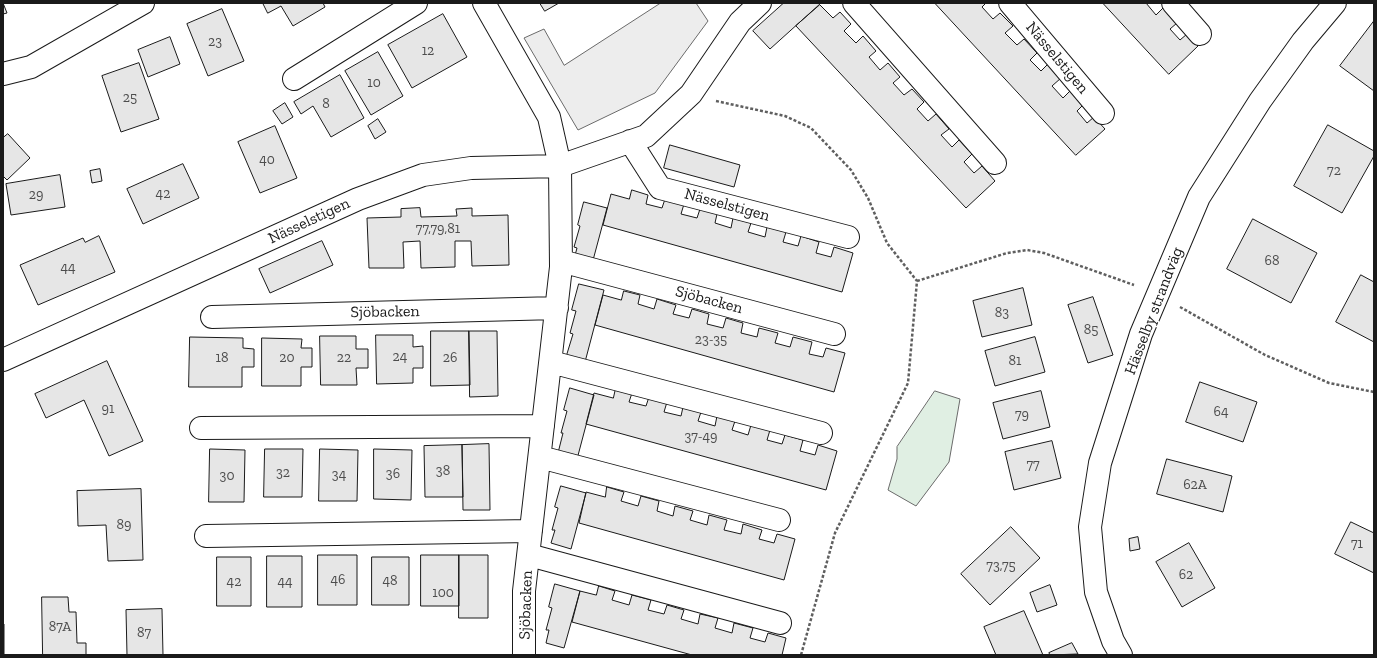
<!DOCTYPE html>
<meta charset="utf-8">
<style>
body{margin:0}
#map{position:relative;width:1377px;height:658px;overflow:hidden;background:#fff;font-family:"Zilla Slab",serif}
canvas{display:block}
.frame{position:absolute;inset:0;border:4px solid #1a1a1a;pointer-events:none}
</style>
<div id="map">
<canvas width="1377" height="658"></canvas>
<div class="frame"></div>
</div>
<script>
const ctx = document.querySelector('canvas').getContext('2d');
ctx.lineJoin = 'round';
function paint(path, color) { ctx.fillStyle = color; ctx.fill(path, 'evenodd'); }
function stroke(path, color, width, dash) { ctx.strokeStyle = color; ctx.lineWidth = width; ctx.lineCap = dash ? 'butt' : 'round'; ctx.setLineDash(dash || []); ctx.stroke(path); }
function drawText(font, color, halo, rows, align = 'center') {
  ctx.font = font + ' "Zilla Slab",serif'; ctx.lineWidth = 3; ctx.setLineDash([]); ctx.textBaseline = 'middle'; ctx.strokeStyle = halo; ctx.fillStyle = color; for (const [text, x, y, turn = 0] of rows) {
    ctx.save(); ctx.translate(x, y); ctx.rotate((+turn || 0) * Math.PI / 180); ctx.textAlign = isNaN(turn) ? turn : align; if (halo) ctx.strokeText(text, 0, 0); ctx.fillText(text, 0, 0); ctx.restore();
  }
}
const green = new Path2D(`
 M935,391L960,399L949,462L916,506L888,490L897,459V447Z`);
paint(green, '#e0efe3');
stroke(green, '#6a6a6a', 1);
const parking = new Path2D(`
 M661,3H696L708,21L655,93L578,130L524,38L544,29L564,65Z`);
paint(parking, '#ededed');
stroke(parking, '#6a6a6a', 1);
const building = new Path2D(`
 M3,3L7,13L3,14Z
 M263,3H323L325,7L293,26L281,6L268,13Z
 M540,3H559L545,11Z
 M784,3H821L770,49L753,31Z
 M935,3H986L982,7L993,19L1000,13L1013,26L1005,33L1017,45L1024,39L1037,53L1030,60L1041,71L1048,64L1061,78L1052,86L1063,98L1070,91L1083,105L1077,111L1087,123L1094,117L1105,129L1076,155Z
 M1103,3H1146L1156,15L1163,8L1177,23L1170,29L1180,40L1187,34L1198,46L1169,74Z
 M820,5L833,18L840,12L851,24L844,31L856,43L863,36L876,51L869,57L880,70L888,63L900,77L893,83L904,95L912,89L924,102L917,109L928,121L936,114L949,129L941,135L952,147L959,140L972,154L964,162L974,173L982,166L995,181L966,208L796,26Z
 M222,9L244,61L208,76L187,24Z
 M443,14L467,57L412,88L388,45Z
 M1374,21V91L1340,66Z
 M170,37L180,64L148,77L138,50Z
 M378,52L403,96L371,115L345,71Z
 M139,63L159,119L121,132L102,76Z
 M340,75L364,118L331,137L313,106L301,114L294,102Z
 M285,103L293,117L282,124L273,111Z
 M378,119L386,132L375,139L368,126Z
 M1328,125L1374,151V156L1342,213L1294,186Z
 M275,126L297,178L260,193L238,142Z
 M8,134L30,158L7,180L3,176V138Z
 M670,145L740,165L734,187L664,168Z
 M183,164L199,198L143,224L127,189Z
 M100,169L102,181L92,183L90,171Z
 M60,175L65,207L11,215L6,184Z
 M632,190L648,195L646,204L662,208L665,199L684,204L681,214L697,218L700,209L717,214L715,223L731,228L733,218L751,223L748,232L765,237L767,227L786,232L783,242L798,246L801,236L819,242L816,253L831,257L834,247L853,253L842,292L603,225L611,194L629,199Z
 M584,202L607,208L592,264L574,259L577,248L574,247L580,226L578,225Z
 M420,208L421,217L457,216L456,209L472,208V216L508,215L509,265L472,266L471,241H455V267L421,268L420,241L403,242L404,268H369L367,218L401,217V209Z
 M1253,219L1317,253L1291,303L1227,269Z
 M99,236L115,272L38,305L20,265L83,238L85,242Z
 M322,241L333,265L270,293L259,269Z
 M1361,275L1374,282V342L1336,322Z
 M579,284L604,290L585,362L566,357L573,334L570,333L576,311L572,310Z
 M1023,288L1032,325L982,337L973,301Z
 M624,291L640,295L638,304L654,309L657,299L676,305L673,314L689,318L692,309L709,314L707,324L723,328L726,318L743,323L741,333L757,337L759,328L778,333L775,343L790,347L793,337L812,342L809,354L823,357L826,348L845,353L834,392L595,325L603,295L621,300Z
 M1093,297L1113,355L1088,363L1068,305Z
 M431,331H469L470,385L431,386Z
 M469,331H497L498,396L470,397Z
 M376,335H413V347L423,346V368H413V383L377,384Z
 M320,336H356V349H368V368H356L357,385H321Z
 M190,337L243,338V348L254,349V367H242V387H189Z
 M1035,337L1045,372L995,386L985,351Z
 M262,338L302,339L301,348H312V367H301V386H262Z
 M107,361L143,441L109,456L84,400L46,418L35,394Z
 M1200,382L1257,402L1243,442L1186,422Z
 M570,388L594,395L576,463L557,457L563,433H561L567,411L564,410Z
 M616,388L632,393L629,402L646,406L649,397L667,402L664,412L681,416L683,407L701,412L698,421L715,426L717,416L735,421L732,430L748,435L751,425L770,430L767,440L782,444L785,435L803,440L800,451L815,455L818,445L837,451L826,490L586,424L594,393L613,398Z
 M1041,391L1050,427L1003,439L993,403Z
 M1052,441L1061,478L1014,490L1005,452Z
 M489,444L490,510H463L462,445Z
 M462,445L463,497H425L424,446Z
 M210,449L245,450L244,502H209Z
 M265,449H303L302,497H264Z
 M320,449L358,450L357,501H319Z
 M374,449L412,450L411,500L374,499Z
 M1167,459L1232,476L1223,512L1157,494Z
 M561,486L586,493L571,549L551,543L555,530H552L558,508L555,507Z
 M607,487L624,492L621,501L638,506L641,496L659,501L657,511L673,516L675,506L693,511L690,520L707,525L709,515L727,520L724,530L741,534L743,524L762,530L759,539L774,543L777,534L795,539L784,580L579,523L586,492L605,497Z
 M141,489L143,560L108,561L106,525L78,526L77,491Z
 M1351,522L1374,533V573L1335,554Z
 M1011,527L1040,558L990,605L961,574Z
 M1138,537L1140,549L1130,551L1129,539Z
 M1189,543L1215,588L1182,607L1156,562Z
 M318,555H357V605H318Z
 M421,555H459V606H421Z
 M459,555H488V618H459Z
 M267,556H302V607H267Z
 M217,557H251V606H217Z
 M372,557H409V605H372Z
 M555,584L580,591L564,648L546,643L549,630H546L552,608L549,607Z
 M1050,585L1057,605L1037,612L1030,593Z
 M599,586L615,591L612,600L629,605L632,595L651,600L648,610L664,614L667,605L684,610L681,619L698,624L700,614L718,618L715,628L732,633L734,623L753,628L750,638L765,642L768,633L786,638L782,655H692L572,622L580,591L596,595Z
 M42,597H68L69,612H76L77,643H86V655H43Z
 M162,609L163,655H127L126,610Z
 M1024,611L1043,655H996L984,627Z
 M3,624H4V655H3Z
 M1072,643L1078,654L1050,655L1049,653Z`);
paint(building, '#e6e6e6');
stroke(building, '#1a1a1a', 1);
const minor = new Path2D(`
 M484,3L549,117L560,166L561,267L524,591V655
 M854,3L995,163
 M1010,3L1103,113
 M1173,3L1200,34
 M3,74L31,67L143,3
 M294,79L416,3
 M630,141L660,188L848,237
 M561,261L834,334
 M212,317L557,308
 M3,360L358,199L423,175L471,168L560,166L646,136L691,94L740,22L760,3
 M551,362L821,433
 M201,428L543,426
 M540,457L779,520
 M206,536L531,531
 M529,555L780,623
 M1121,655L1113,641L1096,592L1090,527L1100,463L1141,334L1199,197L1260,101L1303,41L1335,3`);
stroke(minor, '#1a1a1a', 24);
stroke(new Path2D(`
 M716,101L785,116L811,128L851,170L868,198L887,243L917,281L908,383L835,533L801,655
 M917,281L1007,253L1027,250L1044,253L1134,285
 M1180,307L1265,355L1329,383L1374,392`), '#5f5f5f', 2.5, [3, 2]);
stroke(minor, '#fff', 22);
drawText('14px', '#4d4d4d', null, [
 ["23",215,42],
 ["12",428,51],
 ["10",374,83],
 ["25",130,98],
 ["8",326,104],
 ["40",267,160],
 ["72",1334,171],
 ["42",163,194],
 ["29",36,195],
 ["77,79,81",438,229],
 ["68",1272,261],
 ["44",68,268],
 ["83",1002,313],
 ["85",1091,330],
 ["23-35",711,340],
 ["24",400,357],
 ["18",222,358],
 ["20",287,358],
 ["22",344,358],
 ["26",450,358],
 ["81",1015,361],
 ["91",108,409],
 ["64",1221,412],
 ["79",1022,415],
 ["37-49",701,437],
 ["77",1033,465],
 ["38",443,471],
 ["32",283,473],
 ["36",393,474],
 ["34",339,475],
 ["30",227,476],
 ["62A",1195,485],
 ["89",124,525],
 ["71",1357,544],
 ["73,75",1001,566],
 ["62",1186,575],
 ["46",338,580],
 ["48",390,581],
 ["42",234,582],
 ["44",285,582],
 ["100",443,593],
 ["87A",60,627],
 ["87",144,633]
]);
drawText('16px', '#1a1a1a', '#fff', [
 ["Nässelstigen",1057,58,50],
 ["Nässelstigen",727,205,15],
 ["Nässelstigen",309,221,-25],
 ["Sjöbacken",709,300,15],
 ["Hässelby strandväg",1154,311,-69],
 ["Sjöbacken",385,312,-1],
 ["Sjöbacken",526,605,-88]
]);
</script>
